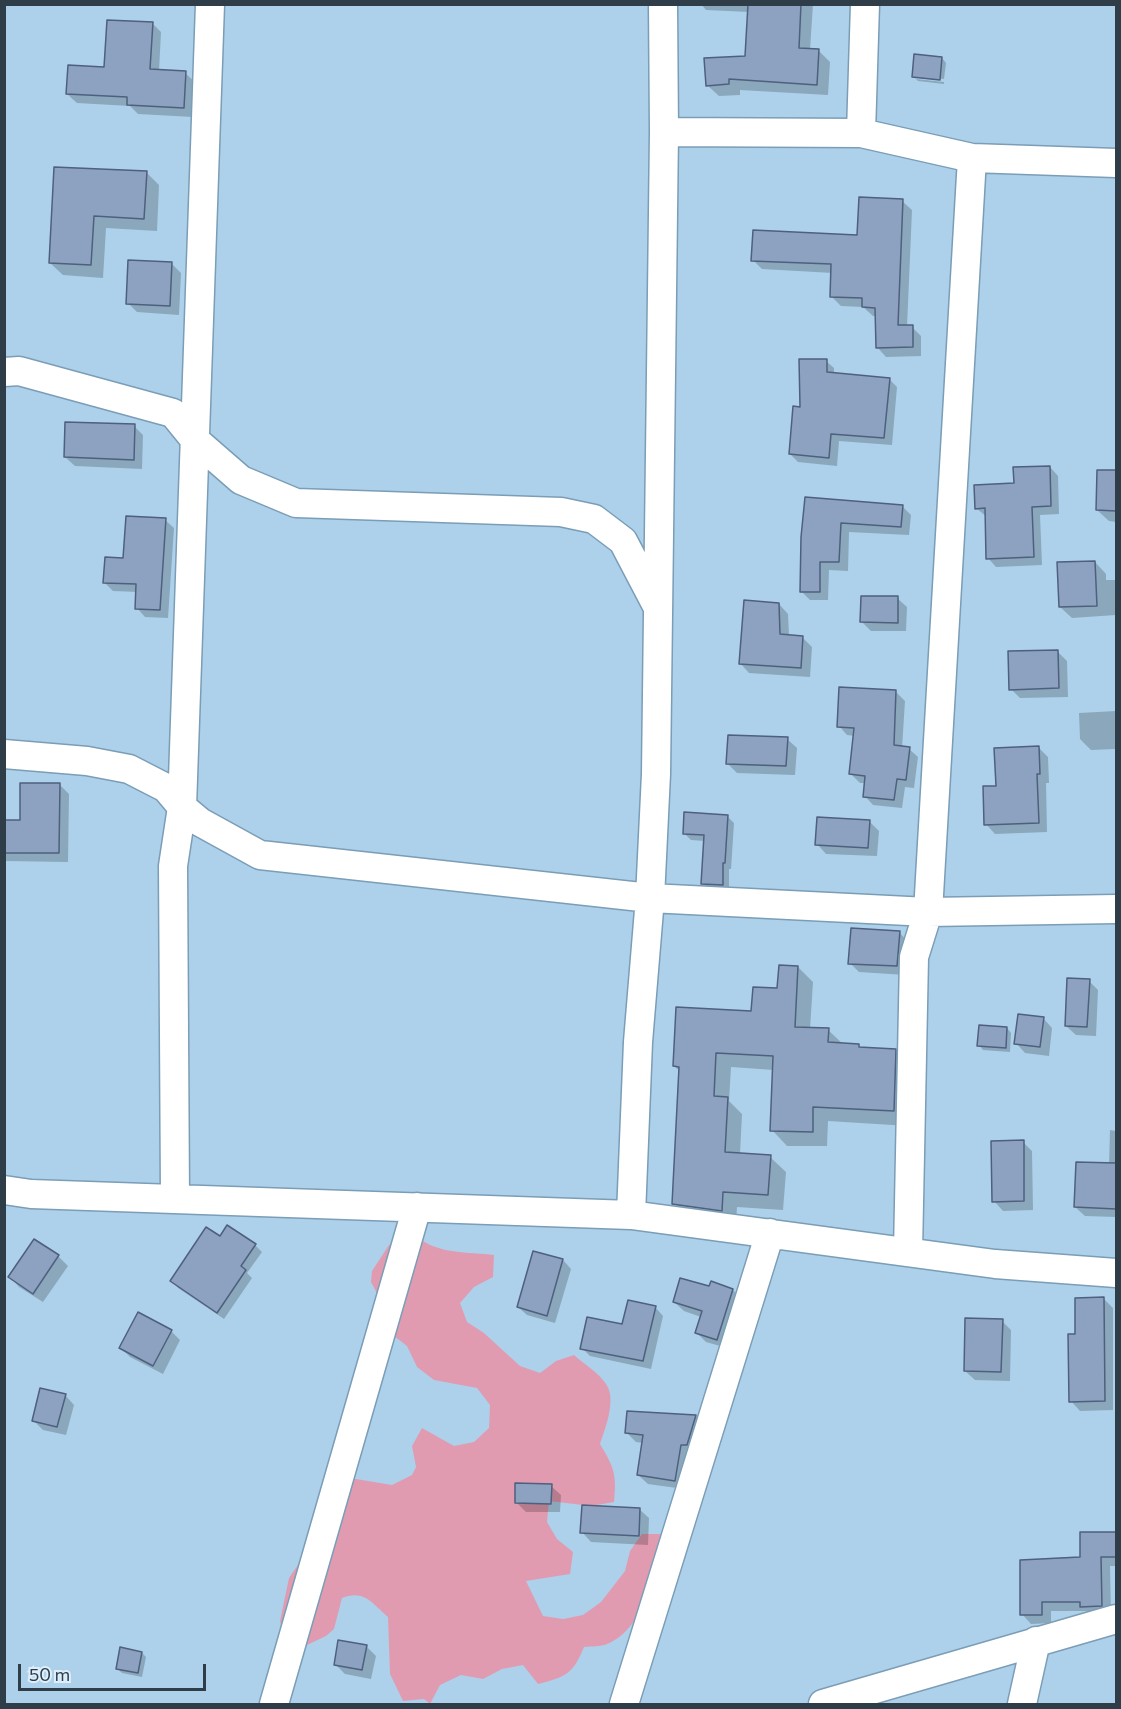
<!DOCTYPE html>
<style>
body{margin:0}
#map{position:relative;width:1121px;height:1709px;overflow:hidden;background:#add1eb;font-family:Commissioner,sans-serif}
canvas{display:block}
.frame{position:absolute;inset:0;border:6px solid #2e3d47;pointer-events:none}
.scale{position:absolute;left:18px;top:1664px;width:188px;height:27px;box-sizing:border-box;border:3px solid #2e3d47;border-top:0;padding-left:8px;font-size:18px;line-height:21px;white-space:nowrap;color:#2e3d47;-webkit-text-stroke:4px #ddeffc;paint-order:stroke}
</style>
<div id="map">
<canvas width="1121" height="1709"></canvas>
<div class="frame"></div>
<div class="scale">50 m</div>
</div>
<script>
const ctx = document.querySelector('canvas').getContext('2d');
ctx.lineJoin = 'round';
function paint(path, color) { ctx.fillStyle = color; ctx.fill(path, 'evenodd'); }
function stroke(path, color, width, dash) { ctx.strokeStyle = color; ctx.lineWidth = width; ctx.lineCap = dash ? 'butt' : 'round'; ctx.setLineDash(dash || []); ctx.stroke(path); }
paint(new Path2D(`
 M408,1237H418C436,1254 470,1252 494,1255L493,1277L474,1287L460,1303L467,1322L484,1333L520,1366L540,1373L556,1361L574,1355C584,1364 599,1373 606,1384C617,1399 605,1429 600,1444C614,1467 617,1475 614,1502L591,1506L549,1501L547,1522L557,1539L573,1552L570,1574L526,1581L543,1616L563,1619L583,1615L601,1602L625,1571L630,1551L642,1534H661C653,1571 647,1628 607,1644C601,1647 591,1646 584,1647C573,1674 566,1677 538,1684L523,1665L502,1669L483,1679L461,1675L440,1685L430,1704L424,1699L403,1701L390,1674L388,1617C372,1603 364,1589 342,1598L334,1629L326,1636L307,1645L285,1641L280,1621L289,1578L313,1543L332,1475L392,1485L412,1475L416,1467L412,1446L422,1428L454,1446L474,1442L489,1428L490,1405L477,1388L434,1380L417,1367L407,1346L389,1332L386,1310L371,1282L372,1271L389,1245Z`), '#e19bb1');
paint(new Path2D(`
 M701,4H813L810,50L819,51L830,62L828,95L740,90V95L719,96L707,85L746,57L749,12L706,10Z
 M152,23L161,32L159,71L185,73L195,82L193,117L138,114L130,106L77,103L67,94L106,69Z
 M942,58L946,63L944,79L916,76V79L944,82V84L918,81L913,76Z
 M56,168L146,172L159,185L157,231L106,228L103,278L63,275L50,263Z
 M902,201L912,210L907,327H912L921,336V356L886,357L877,347V316H873L863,307L841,306L831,296L833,273L762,269L753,260L858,236Z
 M172,264L181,273L179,315L137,312L128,303Z
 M826,361L834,368V374L889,379L897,387L892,445L839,441L837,466L798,462L790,454L801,408Z
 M134,426L143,435L142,469L75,466L65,457Z
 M1050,467L1058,476L1059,514L1040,515L1042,565L996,567L988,558L987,517L976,508Z
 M1098,471L1116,472V522L1109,521L1097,510Z
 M806,499L902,506L911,515L909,535L849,532L848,571L829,570L828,600H810L801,591Z
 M165,520L174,528L168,618L145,617L137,608L138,592L113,591L104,582Z
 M1095,562L1106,574V580H1116V615L1072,618L1060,607Z
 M897,598L907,607L906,631H871L862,622Z
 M779,604L788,614L789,636L802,637L812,647L810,677L749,673L740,663Z
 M1057,651L1067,661L1068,697L1020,698L1011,689Z
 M896,692L905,701L902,748L909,749L918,757L914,788L905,787L902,808L873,805L865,796L866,783H860L851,774L855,736L847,735L839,726Z
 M1116,711V749L1091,750L1080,739L1079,713Z
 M787,739L797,748L795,775L737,773L727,763Z
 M1039,748L1048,757L1049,783H1046L1047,832L995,834L986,824L998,787Z
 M59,784L69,794L68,862L4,861V822H22Z
 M727,816L734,823L731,869H729V891L710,890L703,883L705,841L691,840L684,833Z
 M869,821L879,831L877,856L826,854L817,844Z
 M899,932L908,942L906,975L859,972L850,963Z
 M798,967L813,982L810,1029L828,1030L843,1044L858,1045L861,1048L895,1050L910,1066L909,1126L828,1121L827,1146H787L772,1130L774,1070L731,1067L729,1101L742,1114L740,1154L770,1157L786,1172L783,1210L737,1207L736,1225L689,1219L674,1203L681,1072L674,1066L753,1013L779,990Z
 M1089,981L1098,990L1096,1036L1076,1035L1066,1026Z
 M1043,1018L1052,1028L1049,1056L1025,1053L1016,1043Z
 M1007,1028L1011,1033L1010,1052L983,1050L979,1045Z
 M1110,1130L1116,1131V1217L1085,1216L1075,1207L1109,1165Z
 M1023,1142L1032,1151L1033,1210L1003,1211L994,1201Z
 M220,1238L255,1245L262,1252L247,1273L252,1278L224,1319L178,1288L172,1281Z
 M35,1241L58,1256L68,1266L43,1302L19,1287L10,1277Z
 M563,1260L571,1269L555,1323L527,1315L518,1307Z
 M710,1288L733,1290L742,1299L727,1348L706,1342L697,1333L701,1317L684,1311L674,1302Z
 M1104,1299L1113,1308V1410L1080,1411L1071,1401L1077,1335Z
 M655,1307L663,1316L651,1369L590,1356L582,1348Z
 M1002,1321L1011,1330L1010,1381L975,1380L965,1371Z
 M171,1331L180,1340L163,1374L130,1357L121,1348Z
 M65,1395L74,1405L66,1435L43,1430L33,1420Z
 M628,1412L696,1416L705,1426L684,1489L648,1484L638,1475L643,1443L636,1442L627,1433Z
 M551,1486L561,1495L560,1512H526L516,1502Z
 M639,1509L649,1518L648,1545L591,1542L582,1532Z
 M1081,1533H1116V1566H1110L1111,1615L1091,1616L1086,1611H1051V1623L1031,1624L1022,1614L1082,1559Z
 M366,1646L376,1656L371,1679L345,1674L335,1664Z
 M142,1653L146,1657L142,1677L122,1673L117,1668Z`), '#0003');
const building = new Path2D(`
 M748,4H801L799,48L819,49L817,85L729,79V84L706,86L704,58L745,56Z
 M107,20L153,22L150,69L186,71L184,108L127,105V97L66,94L68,65L104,67Z
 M914,54L942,57L940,80L912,77Z
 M54,167L147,171L144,219L94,216L91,265L49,263Z
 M859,197L903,199L898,325H913V347L876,348L875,308L862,307V298L830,297L831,264L751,261L753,230L857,235Z
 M128,260L172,262L170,306L126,304Z
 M799,359H827V372L890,378L884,438L831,434L829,458L789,454L793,406L800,407Z
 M65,422L135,424L134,460L64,457Z
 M1050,466L1051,506L1032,507L1034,557L986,559L985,508L975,509L974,485L1014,483L1013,467Z
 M1097,470H1116V511L1096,510Z
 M805,497L903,505L901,527L841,523L839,562H820V592H800L801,537Z
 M126,516L166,518L160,610L135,609L136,584L103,583L105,557L123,558Z
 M1095,561L1097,606L1059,607L1057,562Z
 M861,596H898V623L860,622Z
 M744,600L779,603L780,634L803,636L801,668L739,664Z
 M1058,650L1059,688L1009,690L1008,651Z
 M839,687L896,690L894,745L910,747L906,780L897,779L894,800L863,797L865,776L849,774L854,728L837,727Z
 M728,735L788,737L786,766L726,764Z
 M1039,746L1040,774H1037L1039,823L984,825L983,786H996L994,748Z
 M20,783H60L59,853H4V820H20Z
 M684,812L728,815L725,863H723V885L701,884L704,835L683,834Z
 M817,817L870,820L868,848L815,845Z
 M851,928L900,931L897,966L848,964Z
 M779,965L798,966L795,1027L829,1028L828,1042L859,1044V1047L896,1049L894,1111L813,1107V1132L770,1131L773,1056L716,1053L714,1096L728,1097L725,1152L771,1155L768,1195L723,1192L722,1211L672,1204L679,1067L673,1066L676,1007L751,1011L753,987L777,988Z
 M1067,978L1090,979L1087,1027L1065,1026Z
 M1018,1014L1044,1017L1040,1047L1014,1044Z
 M979,1025L1007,1027L1006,1048L977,1046Z
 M1024,1140V1201L992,1202L991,1141Z
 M1076,1162L1116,1163V1209L1074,1207Z
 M227,1225L256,1244L241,1266L246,1270L217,1313L170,1281L206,1227L220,1236Z
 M34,1239L59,1255L33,1294L8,1277Z
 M533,1251L563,1259L547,1316L517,1307Z
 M680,1278L709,1286L711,1281L733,1289L717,1340L695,1333L702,1311L673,1302Z
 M1104,1297L1105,1401L1069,1402L1068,1334H1075V1298Z
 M628,1300L656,1306L643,1361L580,1349L587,1317L622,1324Z
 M138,1312L172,1330L153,1366L119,1348Z
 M965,1318L1003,1319L1001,1372L964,1371Z
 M40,1388L66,1394L57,1427L32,1421Z
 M627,1411L696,1415L687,1445H681L675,1481L637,1475L643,1435L625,1433Z
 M515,1483L552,1484L551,1504L515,1503Z
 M582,1505L640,1508L639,1536L580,1533Z
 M1080,1532H1116V1557H1101L1102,1606L1080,1607V1602H1042V1615H1020V1560L1080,1557Z
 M338,1640L367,1645L362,1670L334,1665Z
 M120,1647L142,1652L138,1673L116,1669Z`);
paint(building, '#8da1c1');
stroke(building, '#4e607d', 1.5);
const street = new Path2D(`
 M664,132L861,133L972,158L1116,163
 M861,133L865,4
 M4,372L19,371L173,413L195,440L241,480L296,503L561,512L594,519L623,541L656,604
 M4,754L87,761L129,769L166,788L182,807L200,822L260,855L650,898L928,912L1116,909
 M4,1190L31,1194L631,1215L995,1264L1116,1273
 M175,1198L173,866L182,807L210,4
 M631,1215L638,1042L650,898L656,774L664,132L663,4
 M908,1252L914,957L928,912L972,158
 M274,1704L417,1207
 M624,1704L770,1233
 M823,1704L1116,1619
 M1022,1704L1036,1641`);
stroke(street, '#7b9db6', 31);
stroke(street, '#fff', 28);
</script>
